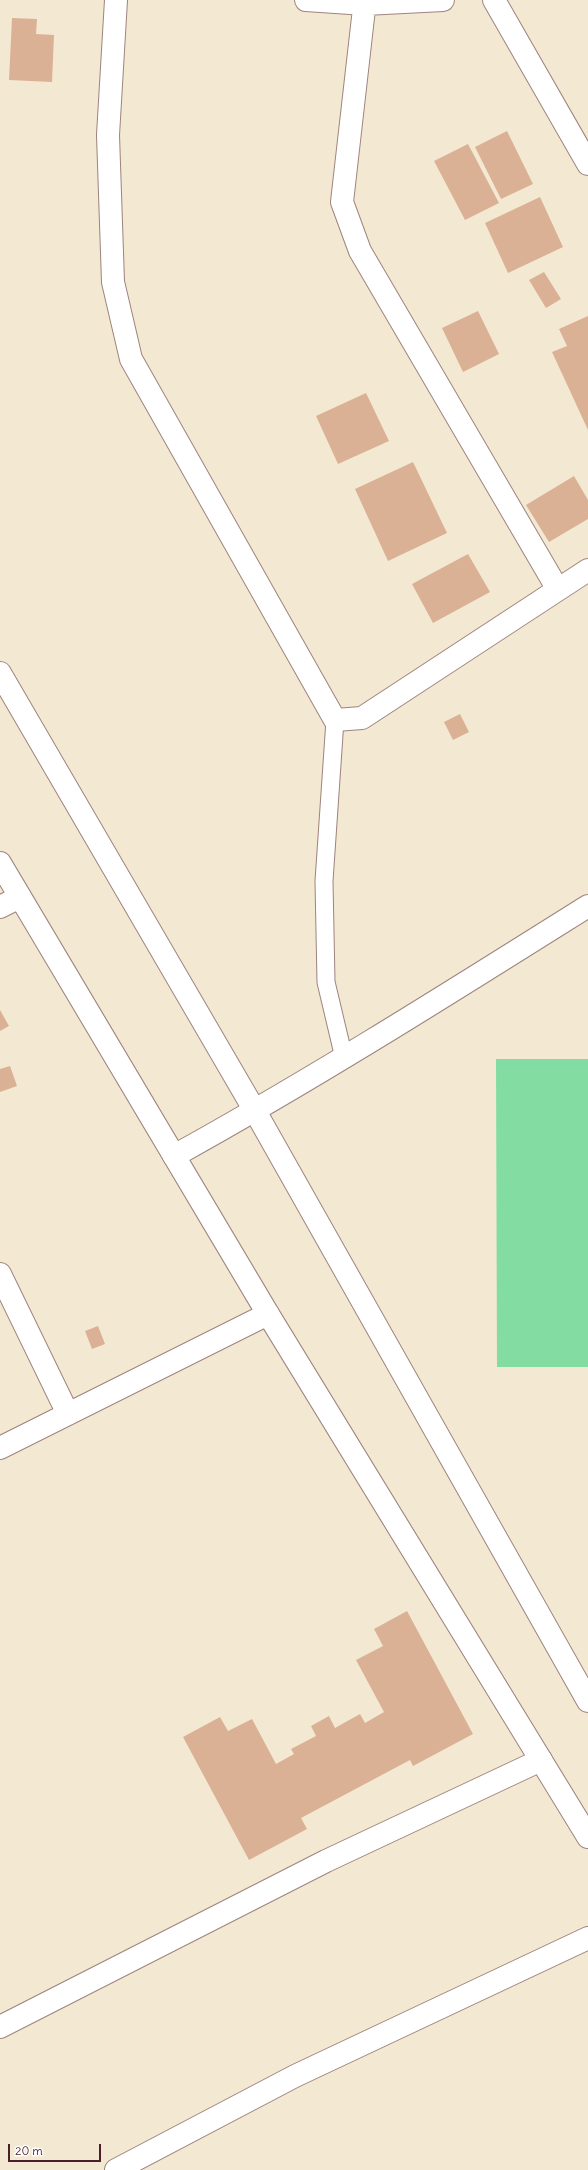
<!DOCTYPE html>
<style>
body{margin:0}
#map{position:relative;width:588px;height:2170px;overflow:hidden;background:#f3e8d1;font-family:Delius,sans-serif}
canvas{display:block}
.scale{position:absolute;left:8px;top:2144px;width:93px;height:18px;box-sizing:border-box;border:2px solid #4a1f2b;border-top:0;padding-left:5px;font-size:12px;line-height:14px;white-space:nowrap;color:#4a1f2b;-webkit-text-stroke:3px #fff;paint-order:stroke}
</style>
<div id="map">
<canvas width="588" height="2170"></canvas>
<div class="scale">20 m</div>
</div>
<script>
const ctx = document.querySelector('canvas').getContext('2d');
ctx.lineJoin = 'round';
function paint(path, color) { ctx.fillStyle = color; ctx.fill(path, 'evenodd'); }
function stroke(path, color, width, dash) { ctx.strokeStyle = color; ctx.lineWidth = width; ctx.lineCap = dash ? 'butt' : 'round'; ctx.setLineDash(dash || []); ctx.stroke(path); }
paint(new Path2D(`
 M496,1059H588V1367H497Z`), '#83dda2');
paint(new Path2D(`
 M12,18L37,19L36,34L54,35L52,82L9,80Z
 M507,131L533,184L501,199L475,147Z
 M468,144L499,203L465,220L434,161Z
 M540,197L563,247L508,273L485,223Z
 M544,272L561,299L546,308L529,280Z
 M478,311L499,354L463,372L442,328Z
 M588,316V430L552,352L567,346L559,329Z
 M366,393L389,441L338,464L316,416Z
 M413,462L447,533L388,561L355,489Z
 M574,476L588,500V519L549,542L526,505Z
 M468,554L490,592L433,623L412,584Z
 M460,714L469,732L453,740L444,722Z
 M0,1010L9,1026L0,1031Z
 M10,1066L17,1086L0,1092V1069Z
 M98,1326L105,1344L92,1349L85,1331Z
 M407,1611L473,1734L413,1766L410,1760L301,1818L307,1829L249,1860L183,1737L220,1717L228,1731L252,1719L276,1764L294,1754L291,1749L316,1736L311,1726L329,1716L335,1728L360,1714L365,1723L384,1712L356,1660L383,1646L374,1629Z`), '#dbb195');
const lane = new Path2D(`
 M335,720L324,881L326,982L344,1058`);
const street = new Path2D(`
 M116,0L108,135L113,282L131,359L335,720L362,718L588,570
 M306,0L365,4L443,0
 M365,0L342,202L360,251L557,588
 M494,0L588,164
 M0,907L20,897
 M0,1274L68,1414
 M0,1448L268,1314
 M0,2027L326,1861L541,1760
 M116,2170L295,2076L588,1938`);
const secondary = new Path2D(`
 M174,1156C315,1078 451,992 588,906`);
const primary = new Path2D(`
 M0,673L255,1111L588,1701
 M0,863L268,1314L588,1837`);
stroke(lane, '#9e847e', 19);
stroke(street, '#9e847e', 24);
stroke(secondary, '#9e847e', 24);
stroke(primary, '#9e847e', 24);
stroke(lane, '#fff', 17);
stroke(street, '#fff', 22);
stroke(secondary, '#fff', 22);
stroke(primary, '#fff', 22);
</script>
